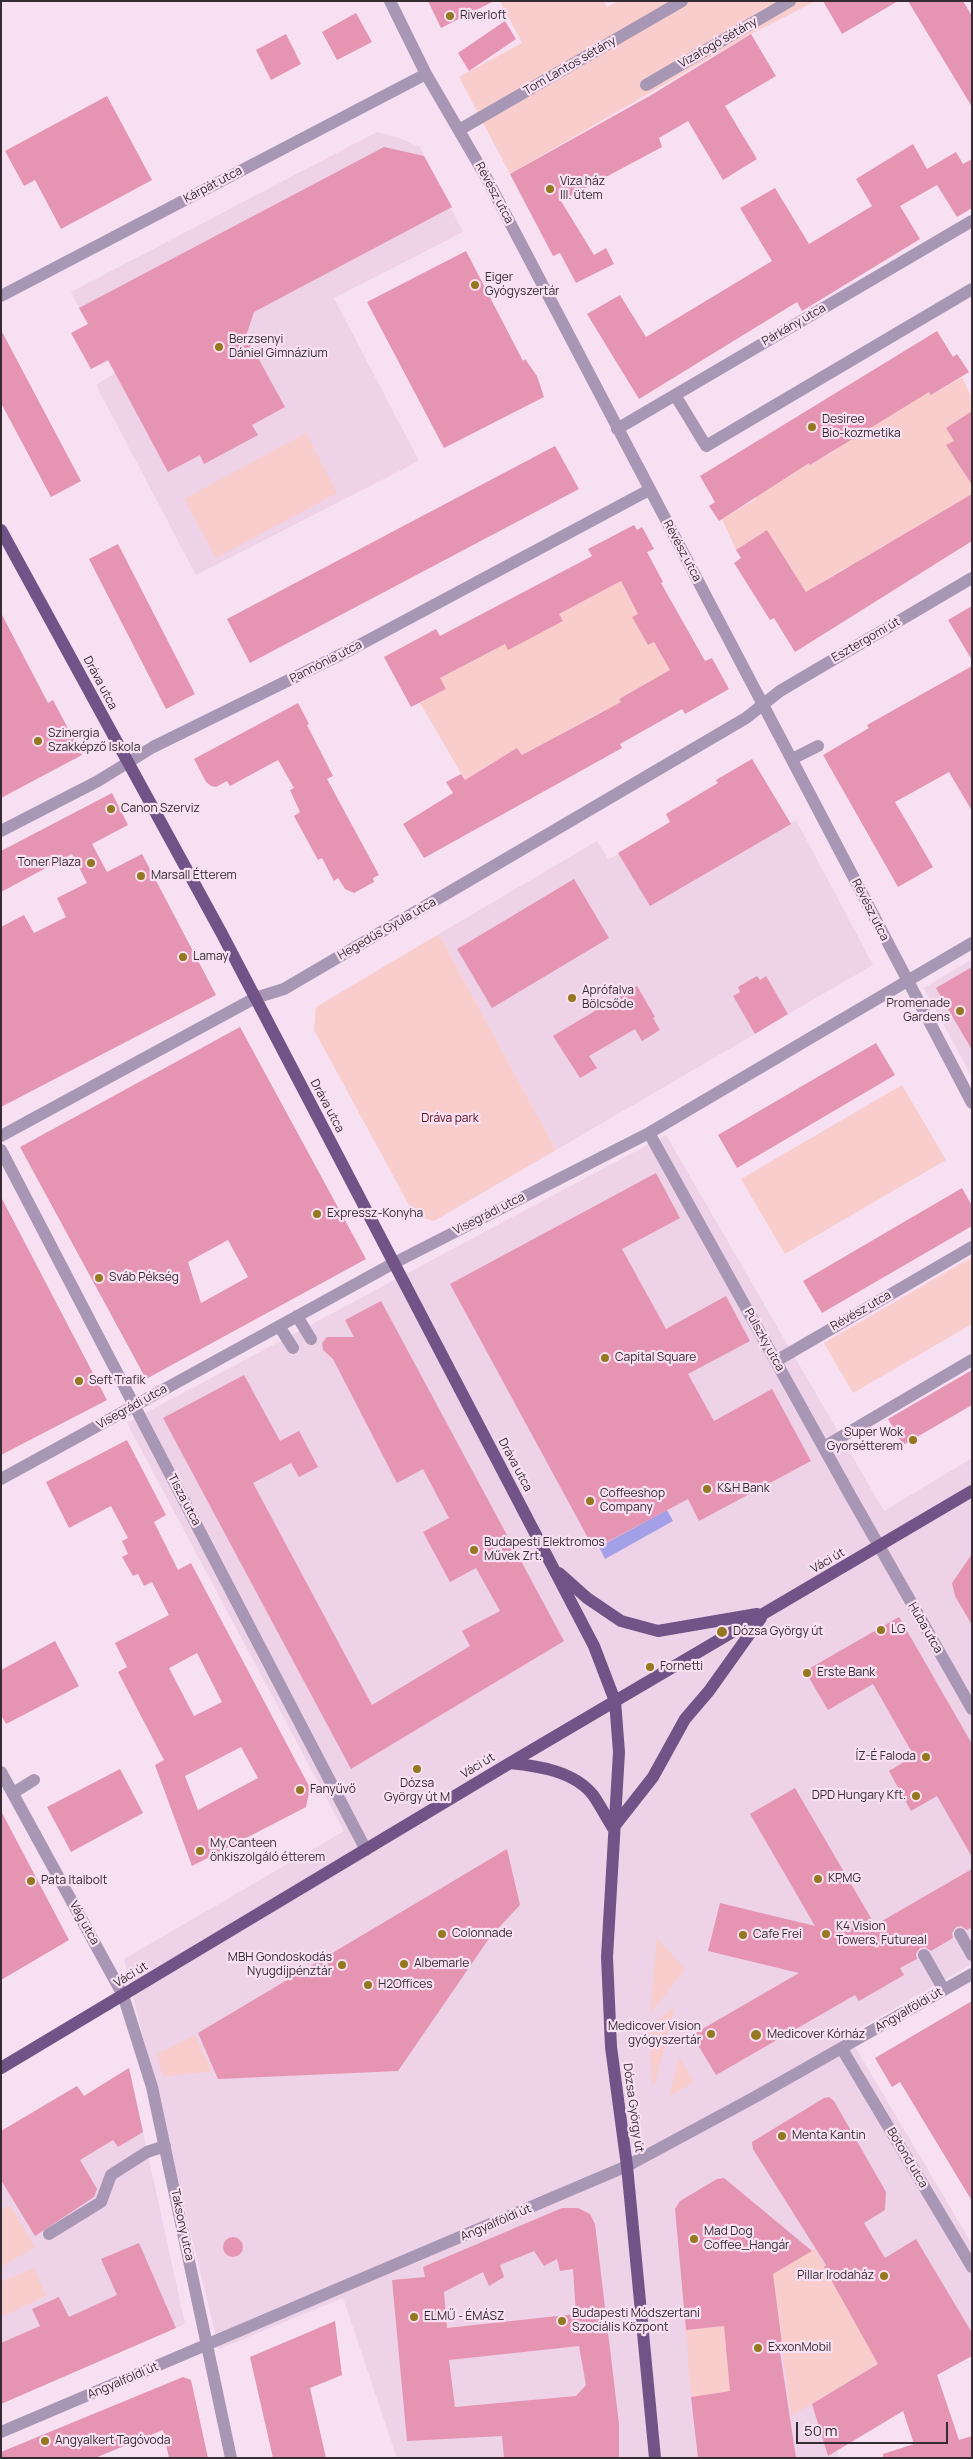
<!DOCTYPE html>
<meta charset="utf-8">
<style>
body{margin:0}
#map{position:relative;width:973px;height:2459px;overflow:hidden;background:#f7e0f2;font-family:Manrope,sans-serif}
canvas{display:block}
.frame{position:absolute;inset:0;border:2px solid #352c33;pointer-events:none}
.scale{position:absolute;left:796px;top:2422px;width:152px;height:22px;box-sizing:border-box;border:2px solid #352c33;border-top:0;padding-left:6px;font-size:15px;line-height:18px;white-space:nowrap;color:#352c33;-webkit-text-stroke:4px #f7e0f2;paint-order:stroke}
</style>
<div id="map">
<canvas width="973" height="2459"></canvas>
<div class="frame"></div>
<div class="scale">50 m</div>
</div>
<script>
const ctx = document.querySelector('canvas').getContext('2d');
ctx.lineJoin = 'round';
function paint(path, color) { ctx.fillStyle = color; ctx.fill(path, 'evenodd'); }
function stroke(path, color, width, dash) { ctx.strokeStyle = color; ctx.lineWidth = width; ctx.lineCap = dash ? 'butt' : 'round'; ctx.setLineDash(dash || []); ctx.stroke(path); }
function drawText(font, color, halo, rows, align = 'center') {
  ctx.font = font + ' Manrope,sans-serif'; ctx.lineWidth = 4.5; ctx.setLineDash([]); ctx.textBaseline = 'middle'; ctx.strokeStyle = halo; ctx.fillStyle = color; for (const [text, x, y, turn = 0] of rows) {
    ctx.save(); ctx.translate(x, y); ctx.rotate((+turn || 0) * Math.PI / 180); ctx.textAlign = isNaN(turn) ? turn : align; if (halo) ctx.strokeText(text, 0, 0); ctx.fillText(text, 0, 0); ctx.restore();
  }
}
paint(new Path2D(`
 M377,132L399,138L420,147L463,232L334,298L419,461L196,575L96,385L115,373L108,361L91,369L71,333L88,324L71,292Z
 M752,759L790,823L796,820L873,965L788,1014L766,977L738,987L740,992L733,996L755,1034L556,1150L439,934L597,841L608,859L675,831L666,814L701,793L711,809L727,799L716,780Z
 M972,959V1077L924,988Z
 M666,1135L884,1511L972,1458V1964L848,2035L972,2244V2340L831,2425L839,2458H397L343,2298L219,2349L124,1959L344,1831L127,1423Z
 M129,2068L185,2324L1,2404V2131L77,2086L89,2103L95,2099L90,2092Z`), '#eed2e8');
paint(new Path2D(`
 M500,1H604L607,7L618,1H816L751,34L510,174L459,77L522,43Z
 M962,377L972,398V411L946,428L954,441L947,445L969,481L972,480V504L967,497L941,513L932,527L927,520L900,537L889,549L886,544L860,560L863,565L852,571L848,566L819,584L822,590L810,598L767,530L736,550L722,519L756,499L751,490L806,458L810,465L834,451L829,443L925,386L932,395Z
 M306,433L337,493L216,558L184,499Z
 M621,581L638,614L633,617L648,645L654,642L673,675L650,681L619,699L639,733L601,712L522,755L517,748L465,780L420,703L446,689L440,678L505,644L508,649L563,621L559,614Z
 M439,934L556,1150L434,1221L415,1216L314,1030L316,1007Z
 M902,1085L946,1160L785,1254L741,1179Z
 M972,1257V1324L853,1393L824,1343Z
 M657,1938L685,1969L650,2014Z
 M675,2006L655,2083L652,2085L649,2027Z
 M195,2035L212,2071L163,2077L157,2054Z
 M679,2057L694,2082L669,2097Z
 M10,2205L35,2247L1,2267V2211Z
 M815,2249L878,2364L791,2416L773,2274Z
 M34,2268L46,2296L1,2317V2282Z
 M724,2326L730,2391L691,2397L686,2330Z`), '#f9cdcc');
paint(new Path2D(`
 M667,1510L673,1521L605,1559L599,1547Z`), '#a4a0e8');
paint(new Path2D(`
 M428,1H494L441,28Z
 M823,1H898L842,34Z
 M908,1H963L972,16V107Z
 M356,13L372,42L337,60L322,32Z
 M505,21L516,39L469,71L458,53Z
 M286,34L301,64L271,80L256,50Z
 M751,34L776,76L725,106L757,159L723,180L688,121L659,138L662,147L561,201L594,255L606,248L614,264L576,283L560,253L553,256L510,174L653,94Z
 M107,96L152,180L61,229L35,180L24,186L5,151Z
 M913,144L927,169L956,152L963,164L972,159V208L957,217L937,185L900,206L920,239L802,311L797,302L639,399L587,314L620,295L646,337L772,261L740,208L775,188L809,244L872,206L856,179Z
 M384,147L424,156L452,207L254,312L246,336L285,407L252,425L258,435L204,464L200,455L168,472L108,360L91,369L71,333L88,324L79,308Z
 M466,251L523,361L525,359L537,376L544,397L444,448L367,302Z
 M1,330L81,481L51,497L1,403Z
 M937,331L953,357L957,354L969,372L931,395L929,392L810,465L809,463L719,521L709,506L715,502L700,476Z
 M972,411V485L946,445L954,441L946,428Z
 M555,446L579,489L250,663L227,619Z
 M972,494V541L795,652L774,618L770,620L734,563L741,558L736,550L767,530L806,592Z
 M634,525L637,530L642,527L654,549L647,552L663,582L661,583L705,661L712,658L729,689L685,714L682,709L620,744L622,748L424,858L403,824L453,793L446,782L461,774L465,780L517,748L522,755L621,702L619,699L670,670L654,642L648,645L632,617L638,614L621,581L559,614L563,621L508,650L505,644L440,678L446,689L411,707L384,657L436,629L440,636L592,556L588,549Z
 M118,544L195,694L166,709L89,559Z
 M972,606V660L948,620Z
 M1,613L48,703L53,700L82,755L1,798Z
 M972,666V811L949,772L895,802L933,867L898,887L823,755L869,728L867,725Z
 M298,703L309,724L307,725L333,776L327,779L379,875L373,878L374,882L354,893L345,889L338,878L334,881L322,858L318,860L294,816L300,812L290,790L294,788L278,760L230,786L227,781L216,787L211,786L206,782L194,759Z
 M752,759L791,824L650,906L618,853L670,822L666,814L718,783L716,780Z
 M112,793L128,825L92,844L107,872L142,854L216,995L1,1107V927L24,915L34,933L66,917L57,898L87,883L72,854L1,892V851Z
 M574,879L609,938L492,1008L457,949Z
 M972,967V1050L936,988Z
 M757,976L760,980L766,976L788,1014L755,1034L733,996L740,992L738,987Z
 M637,986L655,1017L653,1018L660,1030L642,1041L635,1029L589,1056L597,1068L580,1078L553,1036L615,999L613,995L626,987L628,991Z
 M240,1027L366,1259L146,1379L20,1147ZM228,1240L248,1277L201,1303L188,1262Z
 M876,1043L895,1075L737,1168L718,1135Z
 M656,1173L680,1218L622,1249L666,1329L726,1296L750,1341L688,1374L714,1421L772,1389L811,1461L699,1521L688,1499L594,1549L450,1284Z
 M962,1188L972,1206V1226L822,1313L803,1281Z
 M1,1197L107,1400L1,1455Z
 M381,1301L564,1641L351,1769L163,1418L244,1375L280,1441L299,1431L318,1467L299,1477L291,1463L253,1483L372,1705L470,1646L462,1631L500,1611L476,1568L450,1582L423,1532L449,1518L423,1469L397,1483L333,1359L323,1350L322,1343L327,1337H354L345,1320Z
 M972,1370V1405L903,1445L888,1419Z
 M127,1440L166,1515L154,1522L178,1570L191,1563L310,1788L306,1807L192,1866L155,1765L164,1760L118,1672L127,1667L115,1643L169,1615L152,1582L144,1586L138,1574L133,1576L122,1557L128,1554L122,1541L128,1538L111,1506L69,1528L46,1482ZM197,1653L222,1702L194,1716L169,1668ZM241,1747L258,1778L198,1810L185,1776Z
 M972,1554V1625L955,1596L952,1583Z
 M899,1617L972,1744V1857L937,1796L911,1811L889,1771L914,1756L873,1684L828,1710L805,1671Z
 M55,1641L79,1686L6,1724L1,1715V1670Z
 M120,1769L143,1813L71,1852L47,1807Z
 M795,1788L875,1925L972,1869V1927L967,1930L961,1926L956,1927L952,1933L953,1938L931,1951L925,1947L920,1948L916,1954L917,1959L900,1968L904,1975L859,2001L855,1995L716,2075L692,2035L799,1973L708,1951L720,1903L815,1926L750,1814Z
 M1,1811L69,1940L1,1980Z
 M507,1849L520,1905L490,1937L398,2071L218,2079L198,2033Z
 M972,2001V2201L900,2082L892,2087L875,2058Z
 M129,2068L143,2132L118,2147L113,2140L80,2160L97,2189L94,2197L35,2236L1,2180V2131L77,2086L84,2096Z
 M829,2097L834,2101L886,2192L885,2210L864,2223L885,2258L916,2239L972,2333V2356L937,2375L959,2440L972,2436V2458H883V2454L914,2444L903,2411L828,2456L812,2404L878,2364L824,2267L826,2265L753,2149L752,2142L824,2098Z
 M724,2178L812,2251L773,2274L783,2352H780L796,2458H698L691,2397L730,2391L724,2326L686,2330L675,2209L680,2201L717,2179Z
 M562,2208H578L590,2214L595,2224L619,2424V2458H504L502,2436L407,2441L392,2280L425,2277L423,2267ZM534,2251L544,2266L557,2259L560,2271L573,2269L576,2314L447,2328L444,2292L483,2272L489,2286L504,2277L500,2265ZM579,2346L586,2385L576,2396L455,2407L449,2360Z
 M223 2247a10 10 0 1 1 20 0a10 10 0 1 1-20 0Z
 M139,2243L176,2328L1,2404V2343L40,2326L32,2309L59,2297L69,2317L117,2295L101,2259Z
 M335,2321L342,2375L310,2388L326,2458H273L250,2357Z
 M183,2377L191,2380L208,2458H169L163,2430L95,2458H1V2452Z`), '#e594b2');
stroke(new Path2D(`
 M390,1L426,74L486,177L972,1103
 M646,85L790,1
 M459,130L682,1
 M1,296L426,74
 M675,395L706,446L972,289
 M617,429L972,221
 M792,759L818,746
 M1,831L98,781L153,747L350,650L649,490
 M649,1133L850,1495L972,1709
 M1,1136L255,998L284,989L746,718L780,691L972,578
 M1,1150L366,1850
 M297,1316L311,1339
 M279,1326L293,1348
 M776,1361L972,1247
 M824,1447L972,1360
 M1,1479L394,1263L649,1133L972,943
 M1,1772L123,1995L152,2087L231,2458
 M13,1793L34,1780
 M960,1934L972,1955
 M924,1955L944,1990
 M842,2049L972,2267
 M49,2234L101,2202L111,2175L147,2152L165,2146
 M1,2432L627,2166L755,2097L972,1974`), '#a797b5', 12);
stroke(new Path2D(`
 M1,530L222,934L594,1646L615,1701L619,1752L607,1957L611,2047L627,2166L655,2458
 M559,1573L587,1598L621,1621L658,1631L757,1614
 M510,1763C538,1766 574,1771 593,1795C600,1805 606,1817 613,1828
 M613,1828L653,1777L685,1719L709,1691L761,1618
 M1,2068L510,1763L972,1491`), '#715387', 12);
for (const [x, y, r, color] of [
 [450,16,5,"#94771f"],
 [550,189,5,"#94771f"],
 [475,285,5,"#94771f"],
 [219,347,5,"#94771f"],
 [812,427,5,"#94771f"],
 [38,741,5,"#94771f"],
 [111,809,5,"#94771f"],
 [91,863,5,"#94771f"],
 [141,876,5,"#94771f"],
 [183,957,5,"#94771f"],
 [572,998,5,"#94771f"],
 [960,1011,5,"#94771f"],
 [317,1214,5,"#94771f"],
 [99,1278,5,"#94771f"],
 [605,1358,5,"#94771f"],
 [79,1381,5,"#94771f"],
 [913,1440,5,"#94771f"],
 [707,1489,5,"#94771f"],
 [590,1501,5,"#94771f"],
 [474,1550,5,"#94771f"],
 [881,1630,5,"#94771f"],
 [722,1632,6,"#94771f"],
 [650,1667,5,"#94771f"],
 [807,1673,5,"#94771f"],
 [926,1757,5,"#94771f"],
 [417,1769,5,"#94771f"],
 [300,1790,5,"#94771f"],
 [916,1796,5,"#94771f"],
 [200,1851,5,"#94771f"],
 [818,1879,5,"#94771f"],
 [31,1881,5,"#94771f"],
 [442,1934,5,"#94771f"],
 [826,1934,5,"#94771f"],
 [743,1935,5,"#94771f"],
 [404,1964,5,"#94771f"],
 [342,1965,5,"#94771f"],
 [368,1985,5,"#94771f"],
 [711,2034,5,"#94771f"],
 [756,2035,6,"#94771f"],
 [782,2136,5,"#94771f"],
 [694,2239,5,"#94771f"],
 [884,2276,5,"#94771f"],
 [414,2317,5,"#94771f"],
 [562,2321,5,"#94771f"],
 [758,2348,5,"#94771f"],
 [45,2441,5,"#94771f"]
]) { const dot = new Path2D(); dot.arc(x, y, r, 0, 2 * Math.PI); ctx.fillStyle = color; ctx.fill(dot); stroke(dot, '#f7e0f2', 2); }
drawText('12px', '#352c33', '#f7e0f2', [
 ["Riverloft",460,16],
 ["Viza ház",560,182],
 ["III. ütem",560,196],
 ["Eiger",485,278],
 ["Gyógyszertár",485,292],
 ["Berzsenyi",229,340],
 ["Dániel Gimnázium",229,354],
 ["Desiree",822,420],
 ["Bio-kozmetika",822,434],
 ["Szinergia",48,734],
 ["Szakképző Iskola",48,748],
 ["Canon Szerviz",121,809],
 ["Toner Plaza",81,863,"right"],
 ["Marsall Étterem",151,876],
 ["Lamay",193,957],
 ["Aprófalva",582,991],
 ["Bölcsőde",582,1005],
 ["Promenade",950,1004,"right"],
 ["Gardens",950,1018,"right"],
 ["Expressz-Konyha",327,1214],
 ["Sváb Pékség",109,1278],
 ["Capital Square",615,1358],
 ["Seft Trafik",89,1381],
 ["Super Wok",903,1433,"right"],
 ["Gyorsétterem",903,1447,"right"],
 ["K&H Bank",717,1489],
 ["Coffeeshop",600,1494],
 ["Company",600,1508],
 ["Budapesti Elektromos",484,1543],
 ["Művek Zrt.",484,1557],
 ["LG",891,1630],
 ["Dózsa György út",733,1632],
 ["Fornetti",660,1667],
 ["Erste Bank",817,1673],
 ["ÍZ-É Faloda",916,1757,"right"],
 ["Dózsa",417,1784,"center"],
 ["György út M",417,1798,"center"],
 ["Fanyűvő",310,1790],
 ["DPD Hungary Kft.",906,1796,"right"],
 ["My Canteen",210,1844],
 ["önkiszolgáló étterem",210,1858],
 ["KPMG",828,1879],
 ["Pata Italbolt",41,1881],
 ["K4 Vision",836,1927],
 ["Towers, Futureal",836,1941],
 ["Colonnade",452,1934],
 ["Cafe Frei",753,1935],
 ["MBH Gondoskodás",332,1958,"right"],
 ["Nyugdíjpénztár",332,1972,"right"],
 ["Albemarle",414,1964],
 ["H2Offices",378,1985],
 ["Medicover Vision",701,2027,"right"],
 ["gyógyszertár",701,2041,"right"],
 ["Medicover Kórház",767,2035],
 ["Menta Kantin",792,2136],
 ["Mad Dog",704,2232],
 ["Coffee_Hangár",704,2246],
 ["Pillar Irodaház",874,2276,"right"],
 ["Budapesti Módszertani",572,2314],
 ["Szociális Központ",572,2328],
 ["ELMŰ - ÉMÁSZ",424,2317],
 ["ExxonMobil",768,2348],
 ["Angyalkert Tagóvoda",55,2441]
], 'left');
drawText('12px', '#352c33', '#f7e0f2', [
 ["Vizafogó sétány",718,43,-30],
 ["Tom Lantos sétány",570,66,-30],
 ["Kárpát utca",213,185,-28],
 ["Révész utca",494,193,62],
 ["Párkány utca",794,325,-30],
 ["Révész utca",682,551,62],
 ["Esztergomi út",866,640,-30],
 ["Pannónia utca",326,662,-27],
 ["Dráva utca",100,683,62],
 ["Révész utca",870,910,63],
 ["Hegedűs Gyula utca",387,929,-30],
 ["Dráva utca",327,1106,62],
 ["Visegrádi utca",489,1214,-27],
 ["Révész utca",861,1311,-30],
 ["Pulszky utca",764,1340,61],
 ["Visegrádi utca",132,1407,-29],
 ["Dráva utca",515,1465,62],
 ["Tisza utca",184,1500,62],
 ["Váci út",828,1561,-30],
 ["Huba utca",925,1628,60],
 ["Váci út",478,1766,-31],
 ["Vág utca",84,1923,61],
 ["Váci út",131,1975,-31],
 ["Angyalföldi út",909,2010,-30],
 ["Dózsa György út",633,2108,82],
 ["Botond utca",907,2158,59],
 ["Angyalföldi út",496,2223,-23],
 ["Taksony utca",182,2225,78],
 ["Angyalföldi út",123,2381,-23]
]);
drawText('12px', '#5b1019', '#f7e0f2', [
 ["Dráva park",450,1119]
]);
</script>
